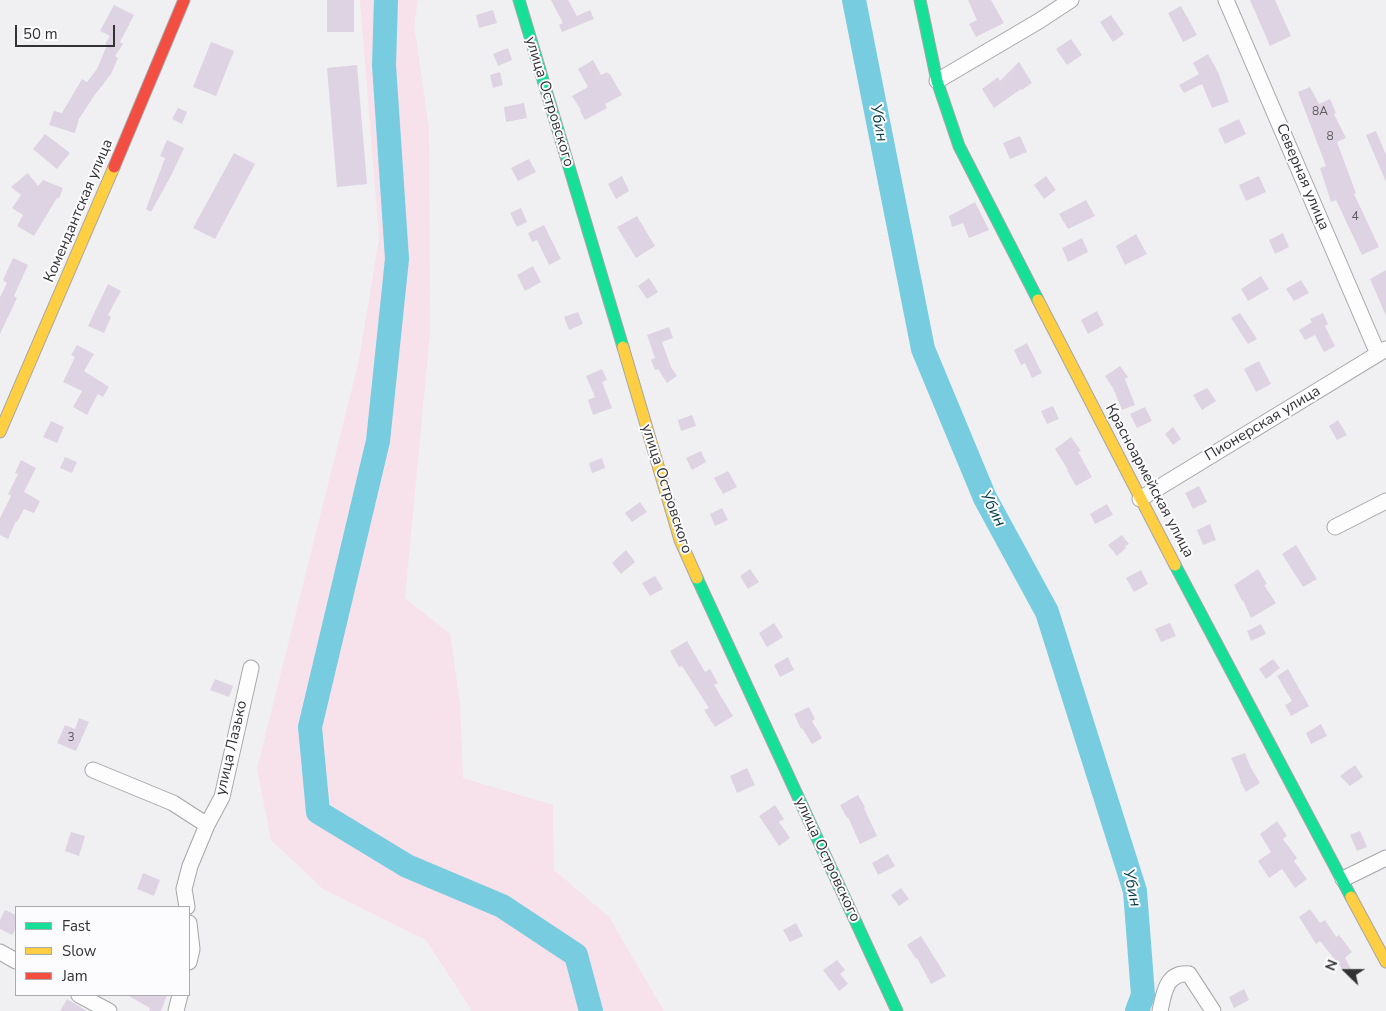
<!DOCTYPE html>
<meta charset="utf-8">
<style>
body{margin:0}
#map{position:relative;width:1386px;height:1011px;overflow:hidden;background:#f0f0f3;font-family:"Nunito Sans",sans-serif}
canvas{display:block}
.legend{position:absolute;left:15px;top:906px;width:175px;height:90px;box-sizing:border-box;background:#fcfcff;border:1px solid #ababae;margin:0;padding:6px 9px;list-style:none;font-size:15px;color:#323234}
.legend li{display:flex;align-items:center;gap:10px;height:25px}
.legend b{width:25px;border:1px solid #ababae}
.north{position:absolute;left:1321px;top:946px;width:50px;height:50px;-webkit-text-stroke:4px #fcfcff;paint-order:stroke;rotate:292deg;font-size:14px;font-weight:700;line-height:20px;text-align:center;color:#323234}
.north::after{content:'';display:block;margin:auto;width:18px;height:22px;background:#323234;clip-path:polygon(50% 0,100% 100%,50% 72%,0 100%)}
.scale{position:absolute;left:15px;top:25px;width:100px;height:22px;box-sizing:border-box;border:2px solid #323234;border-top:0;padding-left:6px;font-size:15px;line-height:18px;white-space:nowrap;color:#323234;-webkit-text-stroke:4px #fcfcff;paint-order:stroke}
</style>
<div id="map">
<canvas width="1386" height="1011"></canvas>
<ul class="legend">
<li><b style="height:6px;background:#16e098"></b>Fast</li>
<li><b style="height:6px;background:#ffcf43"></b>Slow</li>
<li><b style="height:6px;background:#f24e42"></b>Jam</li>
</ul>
<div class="north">N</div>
<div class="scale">50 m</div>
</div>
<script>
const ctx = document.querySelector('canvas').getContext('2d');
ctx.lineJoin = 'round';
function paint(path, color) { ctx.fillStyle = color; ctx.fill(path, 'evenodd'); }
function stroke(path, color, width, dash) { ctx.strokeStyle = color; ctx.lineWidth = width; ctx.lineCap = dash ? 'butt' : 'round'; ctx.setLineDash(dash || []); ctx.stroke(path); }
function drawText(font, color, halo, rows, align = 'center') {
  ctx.font = font + ' "Nunito Sans",sans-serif'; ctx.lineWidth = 4; ctx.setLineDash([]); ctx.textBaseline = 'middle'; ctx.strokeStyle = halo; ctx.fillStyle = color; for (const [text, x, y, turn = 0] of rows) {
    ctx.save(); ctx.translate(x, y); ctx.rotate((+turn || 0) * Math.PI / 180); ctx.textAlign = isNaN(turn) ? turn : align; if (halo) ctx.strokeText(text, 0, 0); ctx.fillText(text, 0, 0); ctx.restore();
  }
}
paint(new Path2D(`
 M360,0H418L414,25L429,128L430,333L405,598L450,634L460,703L463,778L553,805L554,870L609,917L664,1011H472L426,940L323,889L271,840L257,769L359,360L379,238Z`), '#f7e1eb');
stroke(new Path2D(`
 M386,0L384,65L397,259L378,441L310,727L318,812L407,866L502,906L576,955L591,1011
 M854,0L923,349L985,498L1047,612L1135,891L1143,995L1137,1011`), '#77ccdf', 24);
paint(new Path2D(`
 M327,0H354V32H327Z
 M551,0H568L577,16L590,10L594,19L562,32L559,25L563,23Z
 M968,0H991L1004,23L976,37L969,24L977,20Z
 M1250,0H1275L1291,36L1270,46Z
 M114,5L134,15L120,42L123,44L115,56L118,58L111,74L94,96L79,119L75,133L49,125L54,111L62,113L82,79L87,82L97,69L107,45L105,44L110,36L100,31Z
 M1181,6L1197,35L1183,42L1168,13Z
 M493,10L497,23L479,28L476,15Z
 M1111,15L1124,34L1113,42L1100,22Z
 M1071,39L1082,55L1067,65L1056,49Z
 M211,42L234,51L216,96L193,87Z
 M508,48L512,60L498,66L493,54Z
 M1208,54L1218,72L1229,102L1212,108L1202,84L1184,93L1179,85L1199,74L1193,63Z
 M593,60L601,75L607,72L608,74L609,73L622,95L605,104L607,108L585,120L580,111L581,110L572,96L588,87L578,69Z
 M1019,62L1032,83L1022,90L1021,89L994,108L982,89L998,77L1000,81Z
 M357,65L367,184L337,187L327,68Z
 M500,72L503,85L493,88L490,75Z
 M1310,87L1319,104L1330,99L1336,113L1334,114L1346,138L1337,142L1356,193L1354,194L1379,247L1362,255L1336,200L1331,202L1320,168L1326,166L1298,92Z
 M524,103L527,118L506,122L504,107Z
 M178,108L187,112L182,124L172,119Z
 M1239,119L1246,134L1225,144L1218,129Z
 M1376,131L1386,155V182L1366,135Z
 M45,134L70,153L57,169L33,149Z
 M1020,136L1027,152L1010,159L1003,143Z
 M167,140L184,148L172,174L151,212L146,209L165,158L160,156Z
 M234,153L255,164L215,239L193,228Z
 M529,159L536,172L518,181L511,168Z
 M28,173L38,186L43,180L63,188L59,198H57L34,236L17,226L23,215L12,208L21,195L11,187Z
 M622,176L629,191L616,199L608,184Z
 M1046,176L1056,190L1044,199L1034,185Z
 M1259,176L1266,192L1246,201L1239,185Z
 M1086,200L1095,216L1068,229L1059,214Z
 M975,202L989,230L969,238L963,223L952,227L949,216Z
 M521,208L527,222L517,227L510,213Z
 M637,216L655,246L636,258L617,227Z
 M544,225L561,259L549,265L537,240L532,242L528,233Z
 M1283,233L1289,247L1275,254L1269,240Z
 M1136,234L1147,254L1125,265L1116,246Z
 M1082,238L1088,252L1068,262L1062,248Z
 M13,258L28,265L14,296L17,298L0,334V297L7,283L3,280Z
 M533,266L541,282L525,291L517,275Z
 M1386,270V316L1370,279Z
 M1261,276L1269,289L1248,301L1241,289Z
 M649,278L658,292L647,299L638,286Z
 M1301,280L1309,293L1294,301L1286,289Z
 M108,284L121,291L108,315L111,317L104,333L88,326Z
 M1097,311L1104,325L1088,334L1081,320Z
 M578,312L583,324L569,330L564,317Z
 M1240,313L1257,339L1248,344L1231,318Z
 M1323,313L1328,324L1325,326L1335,346L1324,352L1315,335L1305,340L1299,330L1312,322L1310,319Z
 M669,327L673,338L662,342L671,367L677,376L667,383L658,369L655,370L651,360L655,358L647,335Z
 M1027,343L1042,373L1032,378L1025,363L1021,365L1014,350Z
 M77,345L94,354L84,371L109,387L103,397L98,394L87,415L73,407L82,391L63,382L75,357L71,355Z
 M1259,361L1271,384L1256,392L1244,369Z
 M1120,366L1128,377L1125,379L1135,405L1122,410L1113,388L1105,376Z
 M602,369L607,380L602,382L612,408L593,415L588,400L595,397L586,376Z
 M1207,388L1216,401L1202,410L1193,395Z
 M1053,406L1059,419L1047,424L1041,411Z
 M1145,407L1152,421L1137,428L1130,414Z
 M692,415L696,426L681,431L678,420Z
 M1338,420L1347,435L1337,440L1329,426Z
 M51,421L64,427L57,443L43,437Z
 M1173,427L1181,439L1173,445L1165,434Z
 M1071,437L1081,451L1078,452L1092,477L1076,486L1067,470H1068L1055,449Z
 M701,451L706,462L692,470L686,458Z
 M65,457L77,462L72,473L60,468Z
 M602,458L605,468L592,473L589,463Z
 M21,460L36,468L24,492L40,501L34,513L24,509L17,522L16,521L8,539L0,535V518L11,496L8,494L18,474L15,473Z
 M728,471L737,487L723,494L714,478Z
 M1199,486L1207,502L1193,509L1185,493Z
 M640,502L647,512L632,522L625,513Z
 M1107,504L1113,515L1095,524L1090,514Z
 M722,508L728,520L715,526L710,514Z
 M1210,524L1216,540L1203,545L1197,530Z
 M1122,535L1129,544L1125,546L1126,548L1117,556L1108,545Z
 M1296,545L1317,579L1303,587L1282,554Z
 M626,550L635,562L621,574L612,563Z
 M750,569L759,582L748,589L740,576Z
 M1258,569L1267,584L1264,585L1276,603L1251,618L1243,600L1242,601L1234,585Z
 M1141,570L1148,584L1134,592L1126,578Z
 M655,576L663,589L650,596L642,583Z
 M774,623L783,637L767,647L759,633Z
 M1170,623L1176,636L1161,642L1155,629Z
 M1261,624L1266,634L1251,641L1247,631Z
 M687,641L705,672L710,669L718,683L714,685L733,716L715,727L704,710L709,708L682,666L679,667L670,651Z
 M788,657L794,670L780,677L774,665Z
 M1273,659L1280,668L1266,679L1259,669Z
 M1288,669L1309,706L1291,716L1285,705L1292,701L1277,676Z
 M215,679L233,686L229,697L210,690Z
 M809,707L815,719L812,721L822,738L812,744L802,728L801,729L794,714Z
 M79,718L89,722L76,751L57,743L65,725L75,729Z
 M1321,724L1327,736L1311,744L1306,733Z
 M1245,753L1250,766L1260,783L1246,792L1240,781H1241L1231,758Z
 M1355,765L1363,777L1350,786L1340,776Z
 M747,768L755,785L737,793L730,776Z
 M858,795L865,807L864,808L877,836L860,844L848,817L847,818L840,805Z
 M775,805L784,819L779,822L790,838L779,846L759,816Z
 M1277,821L1287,836L1283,839L1297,858L1294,861L1307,879L1295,888L1282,869L1269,878L1258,861L1271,852L1260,834Z
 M1360,831L1367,847L1357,851L1350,835Z
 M71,832L85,836L79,856L65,851Z
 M888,854L895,866L878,875L872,863Z
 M143,873L160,880L154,896L137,889Z
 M901,888L909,899L899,906L891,895Z
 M1310,909L1320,923L1325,920L1336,937L1339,935L1352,952L1345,958L1356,978L1352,981L1320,941L1316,944L1299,917Z
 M5,910L16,915V928L12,935L0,929V920Z
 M796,923L803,936L790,942L783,930Z
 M921,936L946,976L931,984L917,958L916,959L907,945Z
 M837,960L845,970L840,974L848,984L839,991L823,970Z
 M1244,989L1249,1000L1234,1008L1229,997Z
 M127,995H167L161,1011H149L150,1008Z
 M67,999L87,1011H60Z`), '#ded3e2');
const street = new Path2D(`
 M1226,0L1378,354
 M937,81L1039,21L1071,0
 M1140,499L1386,349
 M1335,527L1386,501
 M93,770L173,803L207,825
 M1343,879L1386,858
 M187,907L184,889L190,866L207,825L222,797L251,668
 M189,923L192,949L189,962
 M0,952L16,961
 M79,995L109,1011
 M176,1011L180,995
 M1160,1011C1164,993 1166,972 1189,974L1213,1011`);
const fast = new Path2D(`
 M519,0L623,347
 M920,0L937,81L959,146L1038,300
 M1175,565L1351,897
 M697,578L897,1011`);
const slow = new Path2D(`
 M1038,300L1175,565
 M623,347L680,540L697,578
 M0,432L114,167
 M1351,897L1386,962`);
const jam = new Path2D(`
 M114,167L184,0`);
stroke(street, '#a6a6a8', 17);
stroke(fast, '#a6a6a8', 13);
stroke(slow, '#a6a6a8', 13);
stroke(jam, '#a6a6a8', 13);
stroke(street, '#fdfdfd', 15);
stroke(fast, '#16e098', 11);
stroke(slow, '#ffcf43', 11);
stroke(jam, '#f24e42', 11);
drawText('12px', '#5d5a60', null, [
 ["8А",1320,112],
 ["8",1330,137],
 ["4",1355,217],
 ["3",71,738]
]);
drawText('15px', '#323234', '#fcfcff', [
 ["улица Островского",549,102,73],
 ["Северная улица",1302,177,67],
 ["Комендантская улица",79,211,-67],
 ["Пионерская улица",1263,424,-31],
 ["Красноармейская улица",1149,481,62],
 ["улица Островского",666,489,72],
 ["улица Лазько",232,748,-77],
 ["улица Островского",827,860,65]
]);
drawText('italic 16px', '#033c47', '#fcfcff', [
 ["Убин",878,123,79],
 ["Убин",992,509,63],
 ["Убин",1131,888,78]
]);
</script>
